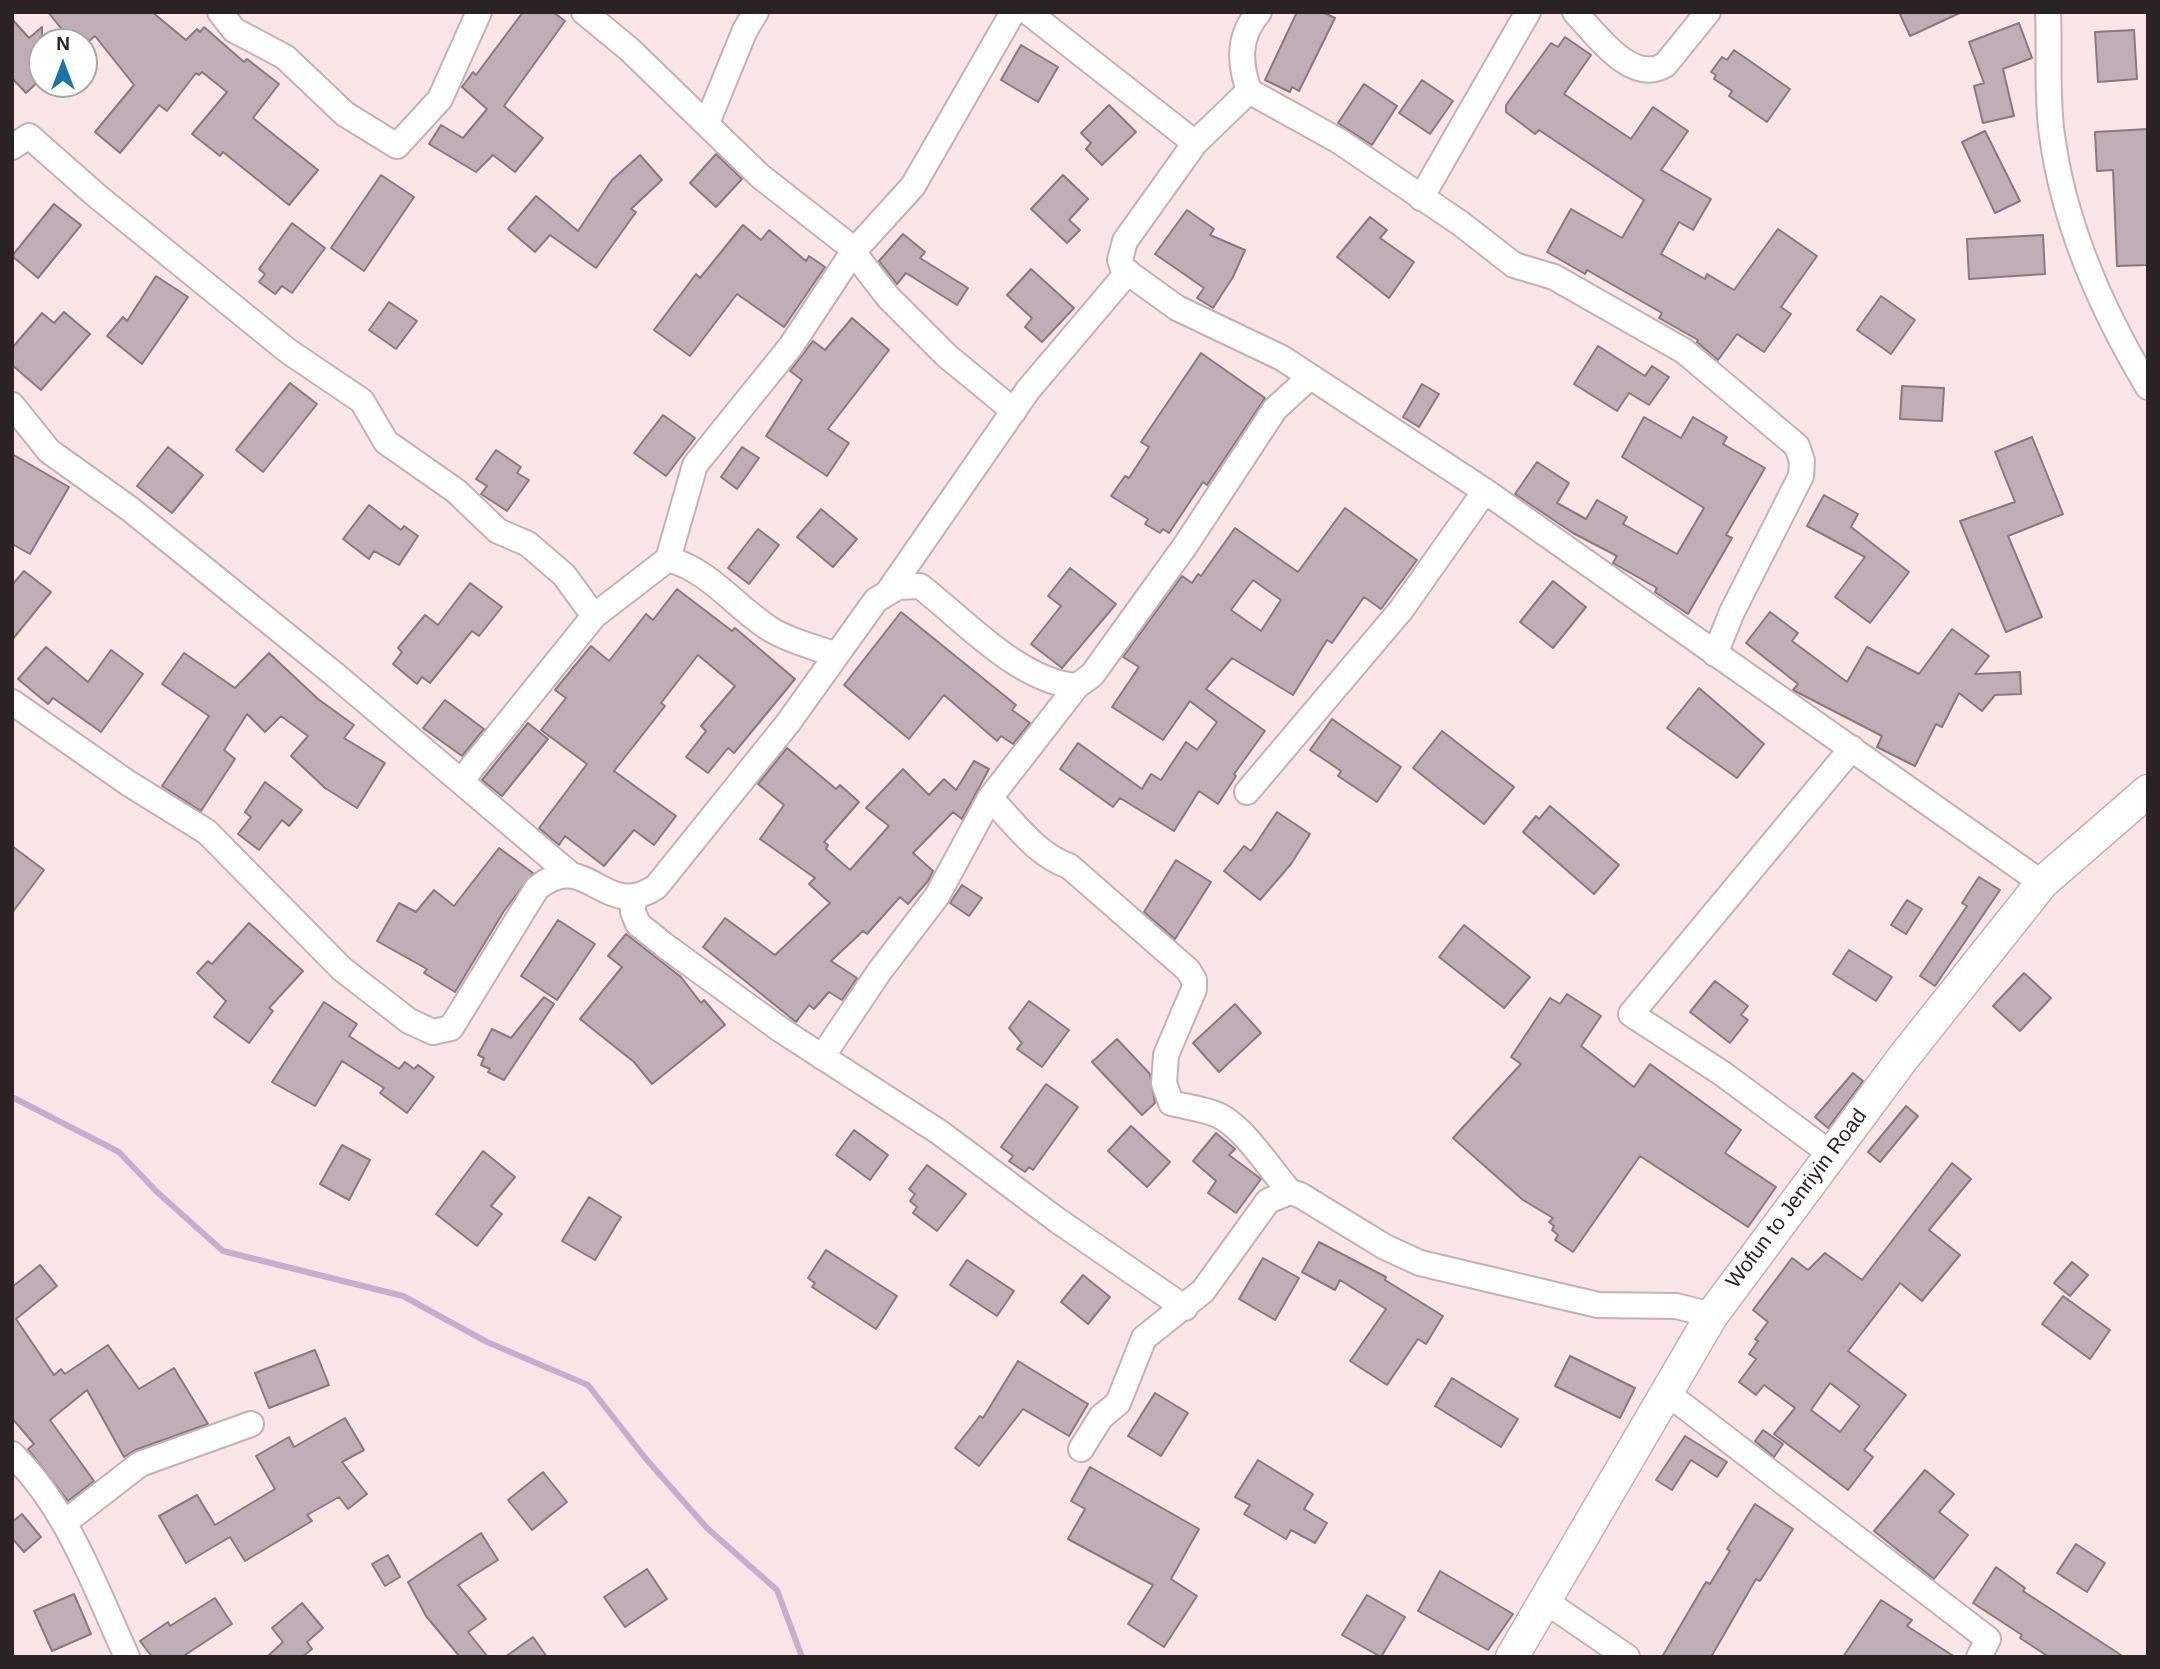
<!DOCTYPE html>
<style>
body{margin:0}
#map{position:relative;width:2160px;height:1669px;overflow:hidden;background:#fbe6e7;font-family:Helvetica,sans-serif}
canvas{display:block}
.frame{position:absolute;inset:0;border:14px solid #2b2323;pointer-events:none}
.north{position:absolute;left:28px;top:28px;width:70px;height:70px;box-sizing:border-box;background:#fff;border:2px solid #aaa7a7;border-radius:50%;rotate:0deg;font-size:19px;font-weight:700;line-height:28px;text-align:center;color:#2b2323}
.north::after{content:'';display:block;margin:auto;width:24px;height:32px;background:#1b74a3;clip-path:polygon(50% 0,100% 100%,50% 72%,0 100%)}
</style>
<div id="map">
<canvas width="2160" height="1669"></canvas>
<div class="frame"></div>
<div class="north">N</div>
</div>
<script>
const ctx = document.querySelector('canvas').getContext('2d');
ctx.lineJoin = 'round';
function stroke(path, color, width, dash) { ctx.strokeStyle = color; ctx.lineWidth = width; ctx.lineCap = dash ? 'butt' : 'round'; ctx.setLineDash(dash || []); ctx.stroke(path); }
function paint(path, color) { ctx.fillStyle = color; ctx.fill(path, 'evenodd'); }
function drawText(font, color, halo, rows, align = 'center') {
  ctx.font = font + ' Helvetica,sans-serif'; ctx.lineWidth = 5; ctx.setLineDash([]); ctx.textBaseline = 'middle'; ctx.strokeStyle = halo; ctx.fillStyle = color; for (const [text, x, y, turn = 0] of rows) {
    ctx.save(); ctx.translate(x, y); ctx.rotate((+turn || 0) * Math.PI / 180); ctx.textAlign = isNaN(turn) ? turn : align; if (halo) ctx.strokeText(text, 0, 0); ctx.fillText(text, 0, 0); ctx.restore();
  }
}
stroke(new Path2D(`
 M12,1097L119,1152L157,1192L223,1251L403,1296L487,1342L588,1385L646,1459L707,1528L777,1590L802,1657`), '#c9adcf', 6);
const building = new Path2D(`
 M48,12H152L186,40L197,29L200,32L204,27L244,62L247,59L279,84L253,118L318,170L289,205L223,152L220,156L192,134L227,92L202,72L199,75L196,73L167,111L159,105L120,153L95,132L134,85L95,36L88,42H72Z
 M523,12H553L565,21L504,106L543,138L515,172L493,155L476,172L429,144L441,125L463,138L487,109L462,87L473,72L476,75Z
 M1297,12H1322L1335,18L1299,91L1292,87L1290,92L1265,80Z
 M1899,12H1962L1910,36Z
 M12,19L29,38L42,27V78L26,93L12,78Z
 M2019,23L2032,58L2003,69L2014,116L1983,123L1974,86L1984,83L1969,42Z
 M2134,30L2137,79L2098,82L2095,32Z
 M1565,37L1591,55L1564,94L1631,139L1653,107L1688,131L1661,170L1711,199L1693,230L1679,222L1661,254L1705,279L1707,274L1734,290L1778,229L1817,256L1781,307L1791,314L1764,352L1737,334L1718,360L1697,342L1698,340L1659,318L1662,313L1587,270L1585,274L1547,252L1571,209L1622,238L1644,200L1539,130L1535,134L1506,112V105L1551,43L1558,47Z
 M1021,45L1058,67L1038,102L1001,80Z
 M1734,50L1790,89L1767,122L1729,96L1732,91L1714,79L1716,75L1711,72L1722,57L1727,60Z
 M1422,80L1453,101L1430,134L1399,113Z
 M1364,84L1397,106L1372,145L1338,123Z
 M1109,105L1136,132L1102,165L1086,149L1091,143L1081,133Z
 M2148,129V265L2117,266L2113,170L2097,171L2095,132Z
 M1985,131L2020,201L1995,213L1962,142Z
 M716,154L742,179L716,207L690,183Z
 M640,155L662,180L631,209L636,212L596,268L550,235L535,252L508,229L536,196L578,231L612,180Z
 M381,175L414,197L364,271L331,248Z
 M1063,175L1088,199L1069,220L1080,230L1067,243L1031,209Z
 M54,204L81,225L38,278L12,256Z
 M1187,210L1214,229L1210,235L1245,250L1233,277L1213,308L1197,298L1204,288L1155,254Z
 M1370,217L1387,230L1380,238L1414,262L1389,298L1337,257Z
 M292,223L325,248L292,293L282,286L275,294L259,282L265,274L259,269Z
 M743,225L761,240L769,230L806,261L809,256L825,267L784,327L737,294L690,356L654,330L696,274L700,278Z
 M903,234L925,252L920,258L968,288L957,305L906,273L897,284L879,261Z
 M2043,235L2045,274L1969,279L1967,239Z
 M1031,269L1074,308L1042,342L1025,327L1032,318L1007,295Z
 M156,276L188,297L142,364L107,336L123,317L127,321Z
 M1881,296L1915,320L1891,354L1857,330Z
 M389,302L417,321L396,349L369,330Z
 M64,312L90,334L41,390L12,365V348L42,313L54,323Z
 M852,318L889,350L828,429L849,443L827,476L766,436L802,380L790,371L813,341L825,350Z
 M1598,346L1645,376L1652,366L1669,377L1649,405L1629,393L1617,411L1574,384Z
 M1201,353L1265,398L1207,485L1203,482L1169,533L1163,529L1160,533L1145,524L1148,519L1111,496L1125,476L1129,478L1149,447L1141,442Z
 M290,383L317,404L263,472L236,450Z
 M1422,384L1439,394L1419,427L1403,417Z
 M1902,386L1944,388L1942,421L1900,419Z
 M663,415L695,438L666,476L634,453Z
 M1644,417L1681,438L1693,417L1727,437L1723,444L1765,468L1726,535L1732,538L1688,614L1655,592L1657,588L1613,563L1617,556L1573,533L1515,494L1537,462L1569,483L1557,503L1586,519L1597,500L1627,517L1623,524L1677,554L1704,508L1622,457Z
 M2032,437L2063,514L2008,536L2042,617L2006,632L1960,521L2015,502L1995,452Z
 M168,447L203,475L172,513L137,486Z
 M742,447L759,458L737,489L721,477Z
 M496,450L521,467L517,473L529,480L507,511L481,494L487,486L476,479Z
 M12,454L69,487L30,554L12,544Z
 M1824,495L1858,514L1851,527L1909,572L1870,623L1835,597L1865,557L1807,526Z
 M369,505L401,530L404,526L418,536L399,565L374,551L369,559L343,539Z
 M1345,508L1417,560L1381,609L1364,597L1332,643L1327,640L1293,695L1232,658L1206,689L1265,731L1234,774L1236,776L1218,804L1199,791L1174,831L1120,798L1113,807L1060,769L1078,743L1142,789L1151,774L1161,780L1186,742L1197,750L1217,722L1190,701L1163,740L1112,707L1139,667L1123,657L1182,576L1192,583L1198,574L1201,576L1235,528L1298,572ZM1253,580L1281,600L1261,631L1231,610Z
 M821,509L857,539L833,567L797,537Z
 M758,529L779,545L749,584L728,568Z
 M1070,568L1116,604L1062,668L1031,644L1061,606L1048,596Z
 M24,571L51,592L12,640V585Z
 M1553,581L1586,607L1553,648L1520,622Z
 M470,583L502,607L479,636L472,631L430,683L422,677L417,684L393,664L402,652L398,648L425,615L438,625Z
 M677,589L732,631L735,628L795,679L734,753L728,748L708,773L686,757L706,731L701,726L735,686L698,655L661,703L665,706L614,771L676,816L654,845L634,830L604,866L565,836L559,845L539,828L587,764L541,730L566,698L555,690L591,646L609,661L646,614L653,620Z
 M901,612L1016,705L1012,710L1030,723L1013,744L1001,736L997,741L944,695L909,739L844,685Z
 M1770,612L1798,633L1792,641L1847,682L1867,647L1919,674L1952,629L1989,656L1975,674L2020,672L2021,694L1995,695L1982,711L1959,693L1942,727L1936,724L1915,766L1877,747L1882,736L1793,690L1798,684L1746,643Z
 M46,647L88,682L111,650L143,674L101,732L53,698L48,704L18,679Z
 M184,653L235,688L269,653L318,699L354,725L344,738L385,763L357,808L325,788L291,756L308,736L281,716L265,732L247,714L224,750L235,759L201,811L162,786L209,716L162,684Z
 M1699,688L1764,744L1737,778L1667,728Z
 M445,700L484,729L462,756L423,728Z
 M1332,719L1401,767L1377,802L1338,776L1341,771L1310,750Z
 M528,723L548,739L502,796L482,780Z
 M1442,731L1514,787L1484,824L1413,768Z
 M787,748L836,789L840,785L859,802L824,842L828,845L826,849L850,870L889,826L866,808L903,769L929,795L944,779L956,790L974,761L989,769L962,819L953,812L913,853L933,871L928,881L908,904L900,897L867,934L863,931L831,961L857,978L842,1000L829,992L814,1009L809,1005L796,1022L703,947L725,918L775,955L830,903L809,884L815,878L760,839L784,805L758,784Z
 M265,782L302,810L289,826L282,820L259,850L238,834L251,817L245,812Z
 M1550,806L1619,865L1594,894L1523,832L1536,816L1539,819Z
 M1277,812L1310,834L1291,864L1260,900L1224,871L1244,846L1251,851Z
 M12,846L44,870L12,913Z
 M499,848L533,873L504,911L455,992L424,973L427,969L377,941L399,903L416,912L434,890L454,906Z
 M1176,860L1211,882L1175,939L1144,912Z
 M1979,877L2000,890L1935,986L1920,976L1967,906L1962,903Z
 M962,885L982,898L969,916L950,903Z
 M1907,900L1922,909L1906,934L1891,925Z
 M558,920L595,944L557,1000L521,976Z
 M249,923L303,971L269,1008L273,1011L249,1043L214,1017L226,1001L197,973L208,961L212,964Z
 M1464,925L1530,977L1504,1008L1439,957Z
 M626,934L681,977L701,1003L704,1000L725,1025L652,1084L634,1062L580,1019L622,967L608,956Z
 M1849,950L1892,977L1876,1001L1833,974Z
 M2024,973L2051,998L2020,1031L1993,1006Z
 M1715,981L1748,1006L1741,1015L1748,1020L1730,1043L1690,1012Z
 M1567,994L1601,1016L1581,1046L1634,1087L1650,1064L1741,1130L1725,1153L1776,1187L1748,1227L1640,1156L1573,1252L1555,1240L1558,1235L1552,1230L1554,1226L1549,1222L1553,1218L1523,1200L1453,1138L1521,1064L1511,1057L1550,998L1560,1004Z
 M544,997L554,1004L504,1080L488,1072L490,1069L481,1065L484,1058L478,1055L492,1029L511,1038Z
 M1029,1001L1069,1030L1042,1067L1017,1049L1022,1043L1009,1028Z
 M324,1002L357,1024L349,1036L399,1069L405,1062L414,1069L418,1065L434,1077L407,1113L380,1093L384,1088L342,1061L315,1106L272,1082Z
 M1235,1004L1261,1033L1219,1072L1193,1043Z
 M1117,1039L1150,1074L1155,1103L1142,1115L1092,1062Z
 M1853,1073L1863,1081L1828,1128L1815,1117Z
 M1046,1084L1078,1107L1033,1170L1029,1167L1025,1172L1009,1161L1013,1156L1001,1147Z
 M1906,1106L1918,1116L1880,1162L1868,1152Z
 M1131,1126L1170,1162L1147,1187L1108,1151Z
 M854,1130L888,1155L870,1180L836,1155Z
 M1216,1133L1235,1149L1229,1155L1261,1179L1236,1213L1208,1193L1216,1181L1193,1161Z
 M342,1145L370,1160L349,1200L320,1184Z
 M483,1151L515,1177L491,1206L502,1214L477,1246L436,1214Z
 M1952,1163L1971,1179L1929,1230L1960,1255L1922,1301L1900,1283L1848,1351L1906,1395L1864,1450L1873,1457L1848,1490L1774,1434L1795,1408L1764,1385L1756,1395L1739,1382L1756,1359L1749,1354L1758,1341L1755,1339L1768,1322L1753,1310L1792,1258L1808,1270L1825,1253L1862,1280ZM1830,1383L1860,1406L1840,1432L1811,1410Z
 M927,1165L966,1194L937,1231L913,1213L917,1207L910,1201L915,1194L909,1189Z
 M589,1197L621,1217L595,1260L562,1241Z
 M1319,1242L1386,1277L1385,1280L1443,1316L1426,1344L1418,1339L1387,1385L1350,1361L1386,1309L1340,1280L1335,1290L1302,1272Z
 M826,1250L897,1296L876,1329L812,1287L815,1283L808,1278Z
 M1263,1258L1299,1278L1275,1320L1239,1299Z
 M967,1260L1014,1291L997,1316L950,1285Z
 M2072,1262L2088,1275L2070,1296L2054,1283Z
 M40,1265L57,1286L16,1319L54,1375L61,1369L65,1374L108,1345L139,1389L174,1368L208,1424L135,1450L124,1457L87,1390L50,1420L94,1481L68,1501L28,1449L34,1444L12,1418V1287Z
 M1083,1275L1110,1297L1088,1324L1061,1302Z
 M2063,1296L2110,1330L2090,1359L2042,1324Z
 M315,1350L329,1385L269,1408L255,1373Z
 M1570,1356L1635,1388L1620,1418L1555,1386Z
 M1018,1361L1088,1404L1069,1436L1023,1409L979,1466L955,1448L980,1416L983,1418Z
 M1452,1378L1518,1419L1501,1447L1435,1406Z
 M1155,1393L1188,1413L1161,1456L1128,1436Z
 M345,1418L364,1450L342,1462L367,1494L348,1509L339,1497L307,1515L312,1521L245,1561L230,1537L186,1563L159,1516L197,1495L215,1525L275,1489L256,1456L289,1437L294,1447Z
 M1763,1430L1783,1444L1774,1457L1755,1441Z
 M1685,1436L1727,1462L1717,1477L1691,1460L1672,1490L1656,1480Z
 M1258,1460L1313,1494L1304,1509L1327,1523L1315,1543L1291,1530L1286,1539L1244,1514L1250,1505L1235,1497Z
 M1090,1467L1199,1529L1171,1579L1197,1596L1164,1647L1128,1624L1153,1585L1068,1539L1085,1509L1071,1501Z
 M1925,1470L1954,1494L1939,1512L1968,1535L1934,1579L1874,1531Z
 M543,1472L567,1502L532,1530L508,1500Z
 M1755,1504L1793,1529L1760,1581L1756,1579L1711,1657H1662L1706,1582L1710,1584L1730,1551L1727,1549Z
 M22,1514L41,1537L24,1552L12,1538V1522Z
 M481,1533L498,1560L458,1585L486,1619L468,1632L488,1657H460L426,1616L408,1582Z
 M2076,1544L2105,1563L2087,1592L2057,1573Z
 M388,1555L400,1577L385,1586L372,1564Z
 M1996,1567L2025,1588L2023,1591L2124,1657H2049L2020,1638L2022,1635L1973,1603Z
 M647,1569L667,1599L625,1627L604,1597Z
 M1440,1571L1513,1614L1488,1650L1418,1611Z
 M74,1594L91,1634L52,1651L34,1611Z
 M1367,1595L1405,1617L1381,1657L1342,1635Z
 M215,1598L232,1624L182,1657H152L140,1641L168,1622L170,1626Z
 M1881,1600L1912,1620L1907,1626L1955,1657H1843Z
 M302,1603L323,1628L307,1642L312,1649L302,1657H267L283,1642L272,1628Z
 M533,1637L547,1657H505Z`);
paint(building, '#c0aeb6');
stroke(building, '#8a7981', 2);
const minor = new Path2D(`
 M220,12L234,30L285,57L345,114L397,146L440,99L479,12
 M584,12L629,49L760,176L847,244L888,297L947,356L1014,411
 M1028,12L1195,143
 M1259,12C1238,36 1239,62 1249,91L1339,141L1460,223L1514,265L1554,277L1684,351L1797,446L1802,461L1801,476L1732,612L1715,654
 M1575,12C1596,34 1631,85 1665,65L1708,12
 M2048,12C2050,52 2046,95 2052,135C2064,225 2101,309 2148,387
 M1249,91L1195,143L1125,241L1120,260L1123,269L1177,308L1282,358L1485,491L2042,883
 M707,123L745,30L756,12
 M12,147L29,136L97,196L288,351L362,401L386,442L456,491L498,531L528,544L564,575L594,616
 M1421,198L1528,12
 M12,405L49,451L130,509L334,674L570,874
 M668,559C711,571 734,606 770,629C789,641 815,647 836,655
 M888,592L1028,390L1128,272
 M12,702L128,783L207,832L342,969L409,1021L433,1032L451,1028L537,888C588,847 603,922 656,887L788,723L876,600L898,587L920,586C963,619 1019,682 1077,686L1092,675L1185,546L1275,409L1309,378
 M461,781L594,616L668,559L695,465L791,346L853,252L913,186L1013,12
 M1247,792L1401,610L1485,491
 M990,798C1014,822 1036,855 1069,866L1188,970L1194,980V989L1166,1055L1164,1083L1171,1103C1186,1107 1206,1109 1220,1116C1245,1129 1270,1169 1290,1192
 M633,899V912L638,924L664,945L781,1030L939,1132L1057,1220L1185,1308
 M822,1057L879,972L937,896L990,798L1077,686
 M1831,1154L1723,1074L1631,1014L1852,748
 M1667,1393L1988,1639L1979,1657
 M1081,1449L1101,1417L1118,1403L1144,1338L1203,1291L1268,1201L1290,1192L1300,1195L1385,1247L1420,1263L1598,1305L1676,1306L1712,1315
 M12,1454C68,1509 95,1587 127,1657
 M64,1523L140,1464L251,1424
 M1545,1601L1627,1657`);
const tertiary = new Path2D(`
 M1512,1657L1712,1315L1903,1058L2042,883L2148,791`);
stroke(minor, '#c5b1b1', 28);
stroke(tertiary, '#c5b1b1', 35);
stroke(minor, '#fff', 24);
stroke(tertiary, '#fff', 32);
drawText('21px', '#2b2323', '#fff', [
 ["Wofun to Jenriyin Road",1797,1199,-53]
]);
</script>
